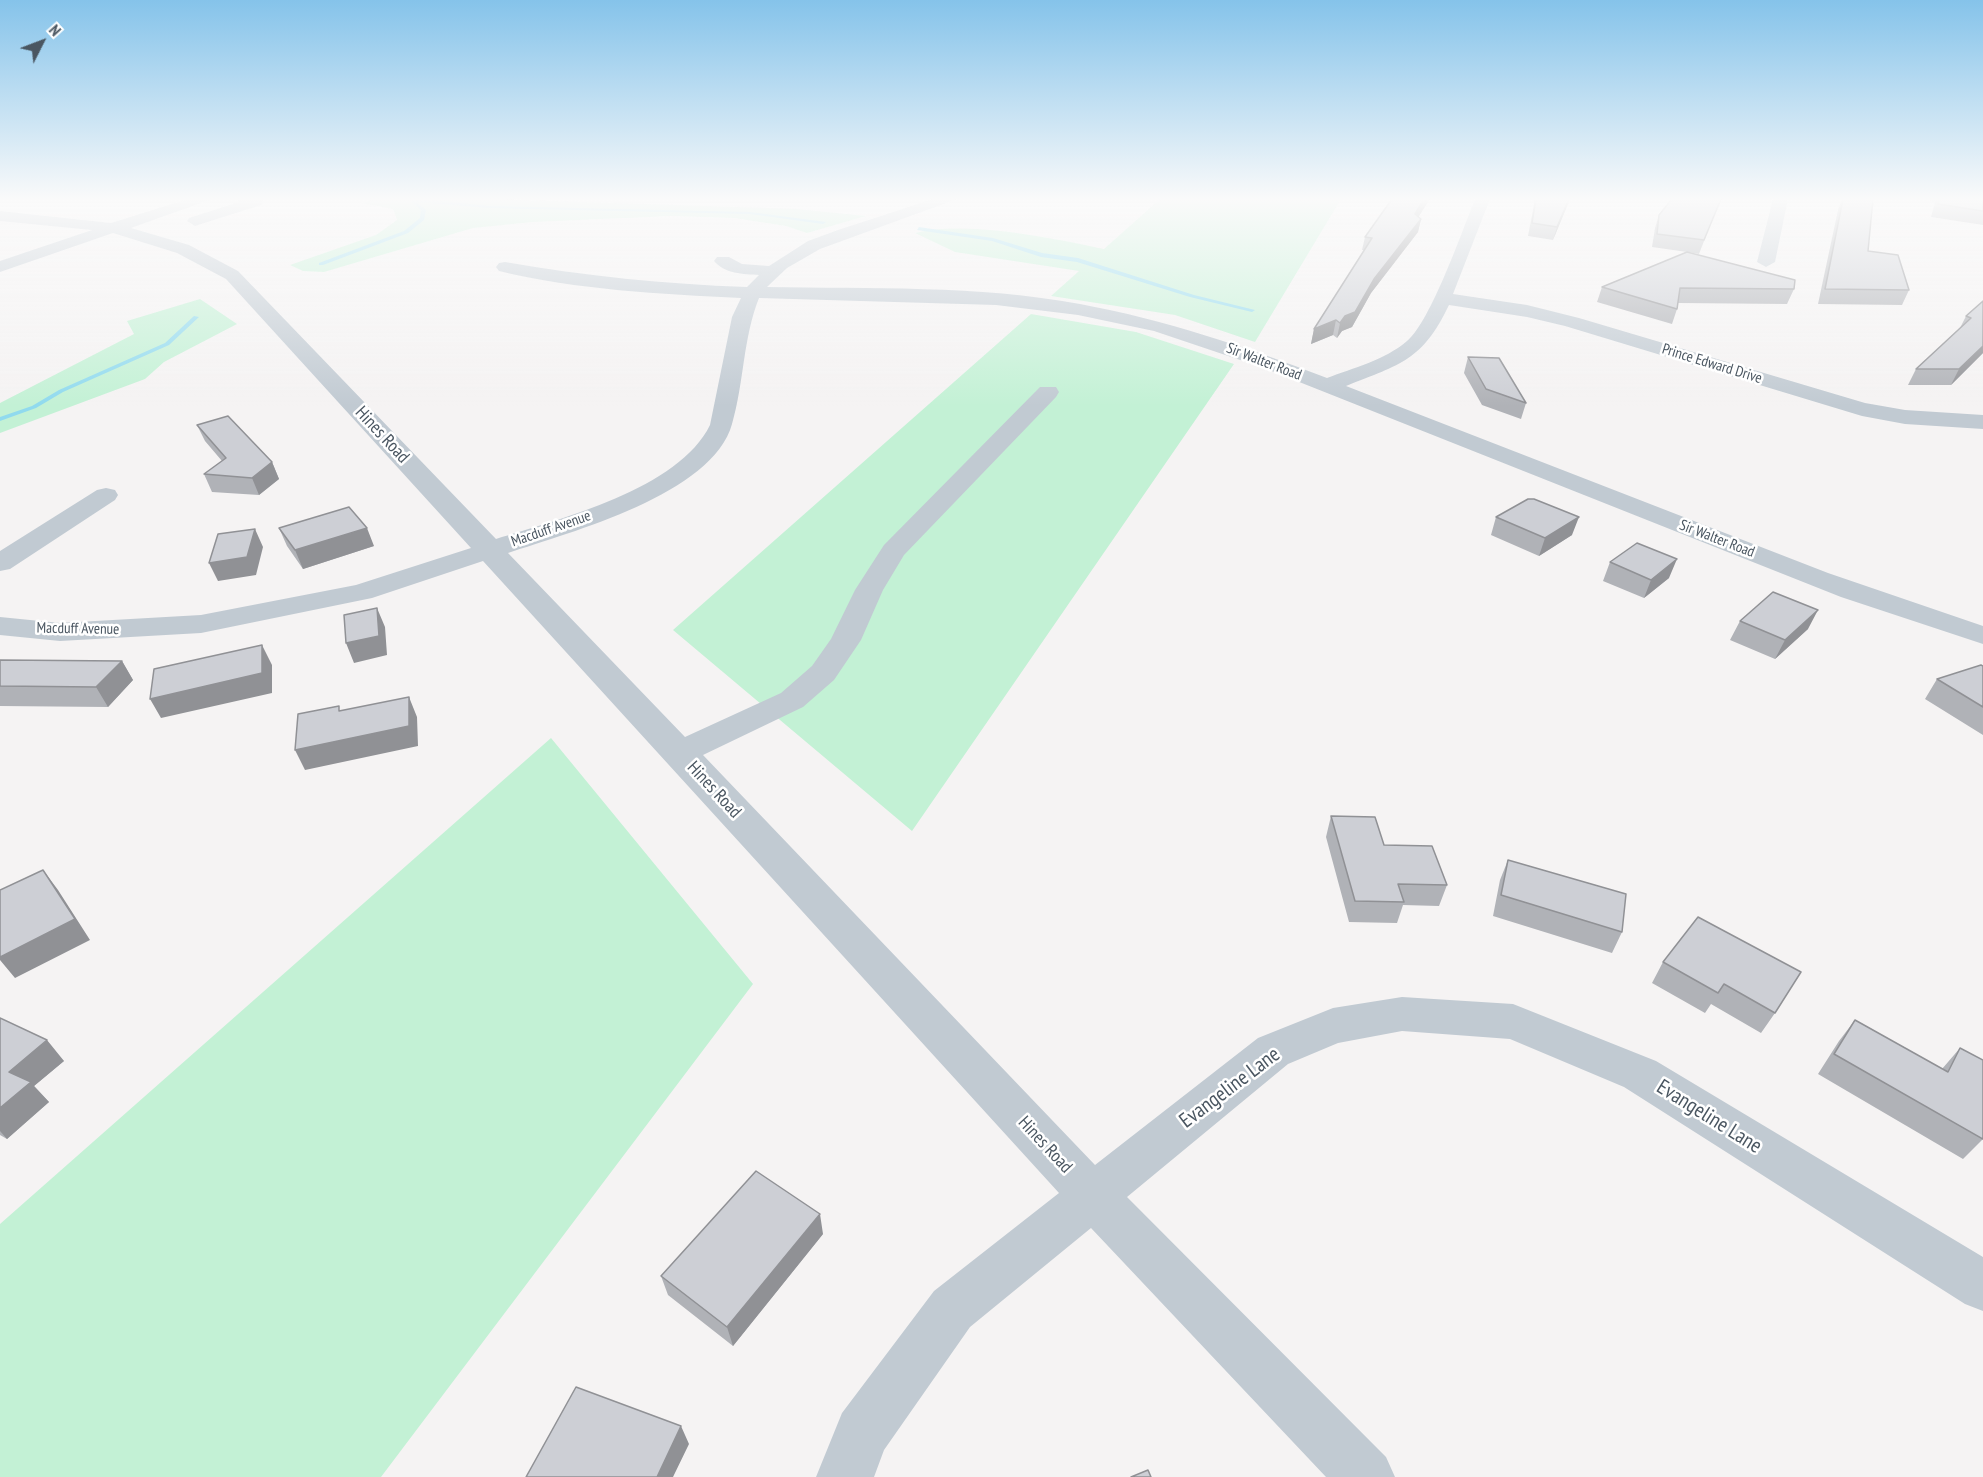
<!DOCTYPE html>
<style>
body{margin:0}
#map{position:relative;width:1983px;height:1477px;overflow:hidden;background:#f5f3f3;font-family:"PT Sans Narrow",sans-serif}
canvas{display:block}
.north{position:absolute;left:12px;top:12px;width:60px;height:60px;-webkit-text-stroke:4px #fff;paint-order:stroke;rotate:48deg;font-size:16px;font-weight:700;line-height:24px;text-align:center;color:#4a5661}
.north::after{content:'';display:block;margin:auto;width:21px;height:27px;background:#4a5661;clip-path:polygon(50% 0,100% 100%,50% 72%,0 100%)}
</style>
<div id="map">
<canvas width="1983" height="1477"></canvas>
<div class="north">N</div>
</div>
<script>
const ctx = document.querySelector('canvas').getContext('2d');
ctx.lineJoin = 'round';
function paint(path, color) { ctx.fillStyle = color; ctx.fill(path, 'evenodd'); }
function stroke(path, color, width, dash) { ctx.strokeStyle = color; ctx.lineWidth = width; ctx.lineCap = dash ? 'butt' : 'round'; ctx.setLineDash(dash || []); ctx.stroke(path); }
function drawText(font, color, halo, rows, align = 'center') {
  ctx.font = font + ' "PT Sans Narrow",sans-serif'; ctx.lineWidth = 5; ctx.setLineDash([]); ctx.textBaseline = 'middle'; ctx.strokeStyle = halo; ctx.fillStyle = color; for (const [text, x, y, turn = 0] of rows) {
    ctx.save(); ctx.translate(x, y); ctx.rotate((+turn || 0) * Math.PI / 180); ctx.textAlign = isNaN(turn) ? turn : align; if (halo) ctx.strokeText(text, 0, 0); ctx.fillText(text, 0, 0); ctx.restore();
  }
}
paint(new Path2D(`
 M374,199H492L797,209L866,216L807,233L786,226L734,218L671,216L533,222L473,228L324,272L303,271L290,265L376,235L397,220L393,209L362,203Z
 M1160,199H1341L1255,342L1175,315L1051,296L1079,271L955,252L915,233C966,220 1052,238 1104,249Z
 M200,299L237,324L164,362L145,379L0,433V403L134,334L127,321Z
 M1031,314L1136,332L1234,364L912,831L673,630Z
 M551,738L753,984L381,1477H0V1224Z`), '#c3f1d5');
paint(new Path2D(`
 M401,199H423L489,206L750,212L826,222L823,224L750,214L489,208L416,202L426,210L424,220L408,233L323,265H319V263L404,231L420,218L421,210L411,201Z
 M919,227L993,238L1042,253L1078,258L1194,295L1255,310L1252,312L1190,297L1077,262L1041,257L992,241L917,230Z
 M194,316L199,317L169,345L63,392L36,408L0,421V417L32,406L59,390L165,343Z`), '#90daee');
paint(new Path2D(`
 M188,199H212L131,228L189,245L238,271L496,539C560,519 679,489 710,425L732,317L741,298C660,294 578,290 499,271L496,267L499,263L505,262C586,276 664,284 747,287L759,275C743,274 725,274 714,261L717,257H729L742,264L769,266L808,241L838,230L933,199H957L820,249L787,268L767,287C870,289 978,285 1080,304C1166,320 1246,347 1327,378C1353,368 1385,360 1407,341C1431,321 1462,231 1475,199H1490L1453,294L1527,305L1579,318L1865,403L1905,410L1983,415V429L1905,424L1862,416L1565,326L1527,317L1449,305C1422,361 1401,364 1346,386L1828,573L1983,626V644L1841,597L1264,368L1154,331L1078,315L996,305L759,298C743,338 744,383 732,424C713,494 571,532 508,553L685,737L781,693L812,666L831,639L855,590L884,545L1040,387H1056L1059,392L1056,397L904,555L883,590L861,640L834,680L803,707L703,755L1095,1165L1258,1038L1333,1008L1402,997L1513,1004L1656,1061L1983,1257V1311L1965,1304L1624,1087L1510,1039L1402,1031L1338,1043L1288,1064L1127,1197L1386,1457L1395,1477H1326L1091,1228L970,1327L884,1450L874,1477H816L842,1413L934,1291L1059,1193L483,561L372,598L201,633L60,641L0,635V617L60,623L201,615L356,585L471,548L226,279L177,253L113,233L0,272V261L92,230L0,221V211L111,223Z
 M237,199H262L264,202L261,205L195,226L187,221L189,218L239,202Z
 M1773,199H1788L1775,262L1766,267L1757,262Z
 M1928,199L1983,201V211L1935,204Z
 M106,488L115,490L118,495L115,500L10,569L0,571V551L97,490Z`), '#c1cad2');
paint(new Path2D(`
 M1535,199H1570L1553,240L1528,236Z
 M1842,199L1868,251L1909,290L1902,305L1818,304L1838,210Z
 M1937,199L1983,200V225L1931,217L1934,206Z
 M1715,213L1699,254L1688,252L1794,289L1787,304L1678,303L1677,309L1672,324L1597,302L1602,287L1687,252L1652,247L1655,228L1659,215Z
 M1418,217L1421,219L1418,232L1371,293L1352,327L1342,331L1337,338L1333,335L1311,344L1314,329L1364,250H1362L1365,237Z
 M1983,301V353L1951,385H1908L1916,369L1960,328L1966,316Z
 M1468,357L1526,403L1521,419L1482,405L1464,373Z
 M197,425L272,462L279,479L259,495L212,492L204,474L222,461L205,441Z
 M1496,517L1572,535L1539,556L1491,535Z
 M279,528L374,546L303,569L287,546Z
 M1610,562L1669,578L1644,598L1603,581Z
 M1740,621L1808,629L1775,659L1730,640Z
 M0,660L122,661L133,680L108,707L0,706Z
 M1983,666V735L1925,699L1937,679Z
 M1331,816L1384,845L1447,885L1439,906L1403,905L1397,923L1349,922L1326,837Z
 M1508,860L1622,932L1612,953L1493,916L1500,880Z
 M1698,917L1775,1013L1761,1033L1711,1004L1705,1013L1652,983L1663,962Z
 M0,1018L64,1061L34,1086L49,1102L7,1139L0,1135Z
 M1855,1020L1942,1069L1960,1048L1983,1139L1963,1159L1818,1074L1839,1041Z
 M823,1234L733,1346L668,1295L661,1276Z`), '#b0b2b7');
paint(new Path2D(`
 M1424,199H1430L1412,227L1415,214Z
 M1569,199H1570L1553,240L1557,227Z
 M1421,219L1418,232L1371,293L1352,327L1342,331L1337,338L1340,323Z
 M1336,320L1333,335L1311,344L1314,329Z
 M1983,346V353L1951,385L1959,369Z
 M272,462L279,479L259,495L252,478Z
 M1579,517L1572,535L1539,556L1545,538Z
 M367,528L374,546L303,569L295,550Z
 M255,529L263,547L256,575L218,581L209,563Z
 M1677,559L1669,578L1644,598L1651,580Z
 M377,608L385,627L387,655L354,663L346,643Z
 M1818,610L1808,629L1775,659L1785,640Z
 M262,645L272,665V693L161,718L150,699Z
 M122,661L133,680L108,707L96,687Z
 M409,697L417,717L418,746L305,770L295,750Z
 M43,870L58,890L90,940L15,978L0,960V957Z
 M47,1040L64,1061L34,1086L49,1102L7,1139L0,1131V1108L9,1072Z
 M820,1214L823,1234L733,1346L727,1327Z
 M681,1426L689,1444L673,1477H657Z`), '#909195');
const building = new Path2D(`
 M1392,199H1424L1415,214L1421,219L1374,279L1355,312L1345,316L1340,323L1336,320L1314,329L1372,238L1365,237Z
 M1536,199H1569L1557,227L1532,223Z
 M1672,199H1721L1704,240L1657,234L1659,215Z
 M1843,199H1873L1868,251L1898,255L1909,290L1825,289Z
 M1939,199L1983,200V211L1938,204Z
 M1687,252L1795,280L1794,289L1680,288L1677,309L1602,287Z
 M1983,301V346L1959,369H1916L1971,318L1966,316Z
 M1468,357L1499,358L1526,403L1486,389Z
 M228,416L272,462L252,478L204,474L226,458L197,425Z
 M1528,499H1534L1579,517L1545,538L1496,517Z
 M349,507L367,528L295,550L279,528Z
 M255,529L247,557L209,563L218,534Z
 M1637,543L1677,559L1651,580L1610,562Z
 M1773,592L1818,610L1785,640L1740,621Z
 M377,608L379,636L346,643L344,615Z
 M262,645V673L150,699L154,669Z
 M0,660L122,661L96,687L0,686Z
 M1981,665L1983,666V707L1937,679Z
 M409,697V726L295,750L298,714L339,706V711Z
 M1331,816L1375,817L1384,845L1432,846L1447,885L1398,884L1404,902L1355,901Z
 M1508,860L1626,894L1622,932L1501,895Z
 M43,870L75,919L0,957V890Z
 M1698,917L1801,972L1775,1013L1724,984L1718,993L1663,962Z
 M0,1018L47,1040L9,1072L31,1082L0,1108Z
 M1855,1020L1948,1072L1960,1048L1983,1060V1139L1834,1054Z
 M756,1171L820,1214L727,1327L661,1276Z
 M576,1387L681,1426L657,1477H526Z
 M1148,1470L1151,1477H1131Z`);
paint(building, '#cdcfd5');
stroke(building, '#909195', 1.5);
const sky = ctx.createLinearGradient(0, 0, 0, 406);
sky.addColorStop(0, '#85c3ea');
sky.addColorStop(0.49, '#fafafa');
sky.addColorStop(1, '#fafafa00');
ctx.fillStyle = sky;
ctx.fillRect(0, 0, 1983, 406);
drawText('15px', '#4a5661', '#fff', [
 ["Sir Walter Road",1264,362,21],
 ["Prince Edward Drive",1712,364,17],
 ["Macduff Avenue",551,529,-19],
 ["Sir Walter Road",1717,539,21],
 ["Macduff Avenue",78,629,1]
]);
drawText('18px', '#4a5661', '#fff', [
 ["Hines Road",382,435,47],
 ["Hines Road",714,790,47],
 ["Hines Road",1045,1145,47]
]);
drawText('21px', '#4a5661', '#fff', [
 ["Evangeline Lane",1230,1088,-37],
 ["Evangeline Lane",1709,1117,32]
]);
</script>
